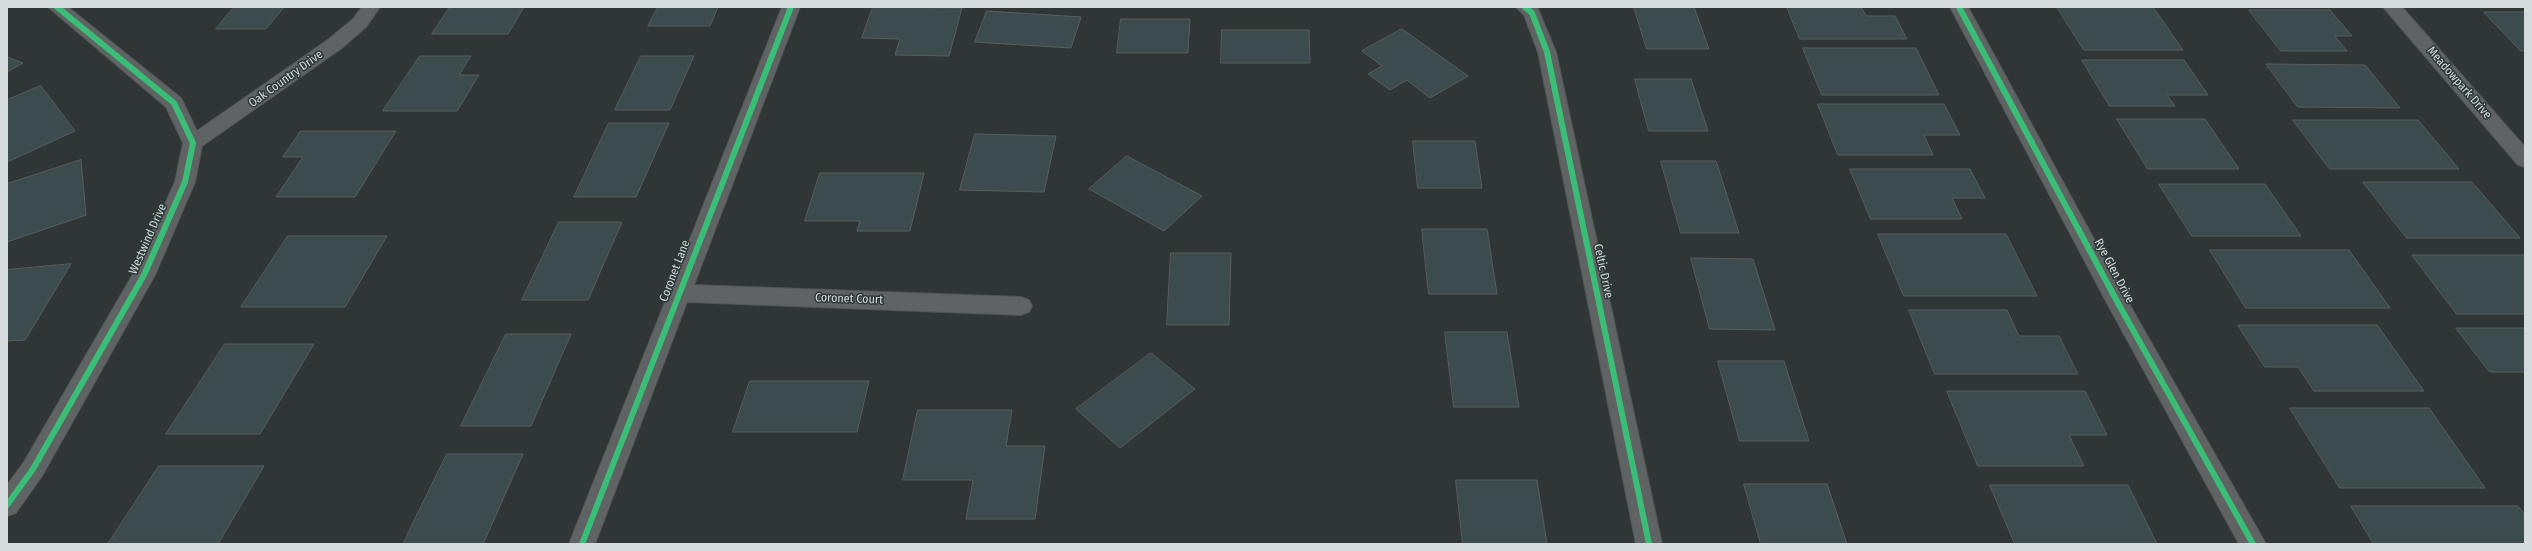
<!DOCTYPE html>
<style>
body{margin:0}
#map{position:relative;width:2532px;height:551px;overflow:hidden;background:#303636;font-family:"Fira Sans Condensed",sans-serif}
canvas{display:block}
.frame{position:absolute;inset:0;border:8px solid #d6dcdd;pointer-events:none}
</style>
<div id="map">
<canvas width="2532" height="551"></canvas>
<div class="frame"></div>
</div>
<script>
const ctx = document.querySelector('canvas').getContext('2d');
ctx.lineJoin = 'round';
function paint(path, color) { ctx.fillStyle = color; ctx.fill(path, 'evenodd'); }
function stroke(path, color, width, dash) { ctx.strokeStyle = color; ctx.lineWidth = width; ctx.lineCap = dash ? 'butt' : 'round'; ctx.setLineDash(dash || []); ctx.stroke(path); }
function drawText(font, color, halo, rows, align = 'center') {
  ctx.font = font + ' "Fira Sans Condensed",sans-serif'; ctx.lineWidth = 3; ctx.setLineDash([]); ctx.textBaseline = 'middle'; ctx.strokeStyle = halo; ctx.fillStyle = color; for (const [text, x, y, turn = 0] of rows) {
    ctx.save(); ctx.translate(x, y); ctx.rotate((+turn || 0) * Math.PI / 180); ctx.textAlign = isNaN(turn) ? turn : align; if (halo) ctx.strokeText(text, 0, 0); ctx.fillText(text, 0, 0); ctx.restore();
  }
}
const building = new Path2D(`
 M234,7H284L266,29H216Z
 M450,7H524L508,34H432Z
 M658,7H718L710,26H648Z
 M873,7L962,8L949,56L895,55L900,39L862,38Z
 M1634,7H1694L1709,49H1647Z
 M1787,7H1861L1866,16H1895L1907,39H1800Z
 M2057,7H2153L2183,50H2084Z
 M2249,10H2330L2352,36H2335L2347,51H2281Z
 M987,11L1081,17L1071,48L975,42Z
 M2484,12H2525V51H2521Z
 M1121,19H1190L1188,53H1117Z
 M1402,29L1468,76L1430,98L1407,80L1390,90L1368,74L1382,66L1362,51Z
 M1222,30H1309L1310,63H1221Z
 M1803,48H1916L1939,95H1822Z
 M420,56H471L459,75H479L457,111H383Z
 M641,56H694L670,110H615Z
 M7,57L23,63L7,72Z
 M2082,60H2184L2208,95H2167L2175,106H2110Z
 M2266,64L2365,65L2400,108L2298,107Z
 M1635,79H1691L1708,131H1649Z
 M41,86L75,131L7,162V100Z
 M1818,104H1944L1960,135H1924L1933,155H1838Z
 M2117,119H2205L2239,169H2148Z
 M2293,120H2418L2459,169H2330Z
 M609,123H669L636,197H574Z
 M301,131H396L355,197H276L303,157H283Z
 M975,134L1056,136L1044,192L960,190Z
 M1413,141H1475L1482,188H1418Z
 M1127,156L1202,196L1164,231L1089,189Z
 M81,160L86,215L7,242V184Z
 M1661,161H1716L1739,233H1681Z
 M1850,169H1970L1985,198H1952L1962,219H1871Z
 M820,173H924L910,231H857L860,221H805Z
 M2363,182H2472L2520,238H2407Z
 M2159,184H2265L2301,236H2192Z
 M559,222H622L588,300H522Z
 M1422,229H1487L1497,294H1429Z
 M1878,234H2006L2037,296H1904Z
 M288,236H387L345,307H241Z
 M2210,250H2349L2390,308H2246Z
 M1171,253H1231L1229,325H1167Z
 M2412,255H2525V314H2457Z
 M1691,258L1753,259L1775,330L1710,329Z
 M71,264L25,340L7,341V270Z
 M1909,310H2007L2019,336H2059L2078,374H1935Z
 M2238,325H2377L2424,391H2314L2298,367H2265Z
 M2456,328H2525V372H2490Z
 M1445,332H1507L1519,407H1454Z
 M506,334H571L531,426H461Z
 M225,344H314L260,434H166Z
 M1151,353L1195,389L1120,448L1076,409Z
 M1718,361H1784L1809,441H1740Z
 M750,381H869L857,432H733Z
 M1947,391H2085L2107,435H2069L2084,466H1978Z
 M2290,408H2429L2485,488H2340Z
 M918,410H1012L1006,446H1045L1035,519H966L973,480H903Z
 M447,454H523L483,544H403Z
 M159,466H264L218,544H108Z
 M1456,480H1537L1547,544H1463Z
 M1744,484H1827L1847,544H1761Z
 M1990,485H2128L2157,544H2015Z
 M2351,506H2518L2525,515V544H2374Z`);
paint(building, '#3c4b4d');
stroke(building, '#585d5d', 1);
const street = new Path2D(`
 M48,7H68L181,98L197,131L329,39L353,19L362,7H380L366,27L342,48L202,146L195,182L155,275L42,476L16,513L7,516V485L24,462L133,274L175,182L183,143L166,107Z
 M782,7H800L694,285L1021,297L1029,300L1032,306L1029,312L1021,315L687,302L595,544H569Z
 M1516,7H1536L1538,9L1556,52L1662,544H1636L1538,52L1524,15Z
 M1950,7H1968L2127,300L2266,544H2239L2108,305Z
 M2383,7H2402L2525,147V167L2518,165Z`);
stroke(street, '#4e5353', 2);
paint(street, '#5f6363');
stroke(new Path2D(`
 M1525,7L1532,13L1547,52L1649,544
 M1959,7L2119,305L2253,544
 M7,505L33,469L144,275L185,182L193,143L174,103L57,7
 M582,544L791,7`), '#3abd76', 6);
drawText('12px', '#d6dcdd', '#2d3839', [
 ["Oak Country Drive",286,79,-36],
 ["Meadowpark Drive",2459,83,49],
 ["Westwind Drive",148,239,-66],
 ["Coronet Lane",675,271,-69],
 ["Celtic Drive",1603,271,78],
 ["Rye Glen Drive",2114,271,62],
 ["Coronet Court",849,299,2]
]);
</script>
